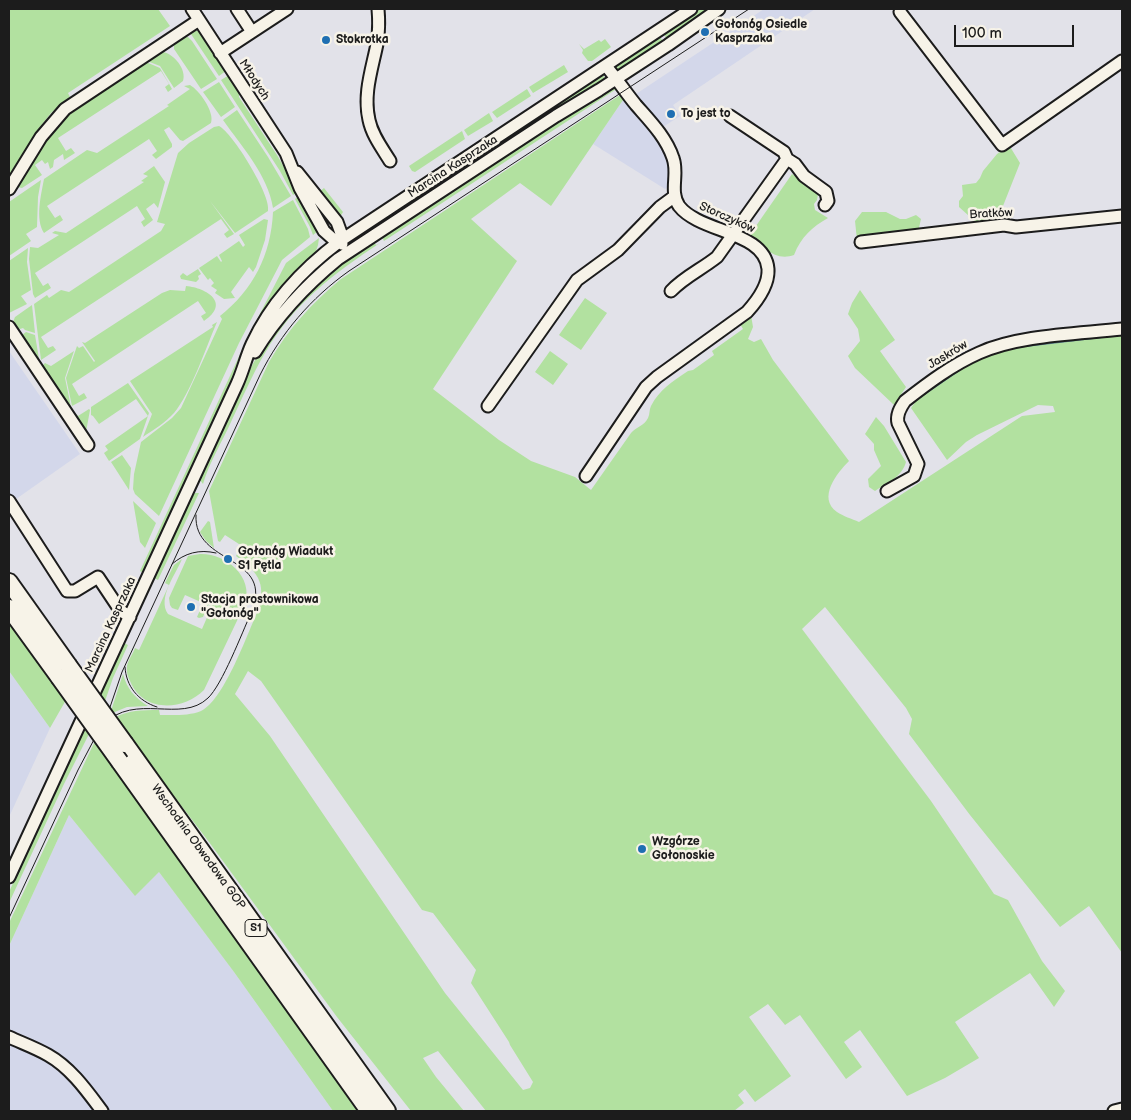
<!DOCTYPE html>
<meta charset="utf-8">
<style>
body{margin:0}
#map{position:relative;width:1131px;height:1120px;overflow:hidden;background:#e2e2e9;font-family:"Balsamiq Sans",sans-serif}
canvas{display:block}
.frame{position:absolute;inset:0;border:10px solid #1c1c1c;pointer-events:none}
.scale{position:absolute;left:954px;top:25px;width:120px;height:22px;box-sizing:border-box;border:2px solid #1c1c1c;border-top:0;padding-left:6px;font-size:15px;line-height:18px;white-space:nowrap;color:#1c1c1c;-webkit-text-stroke:4px #f7f3e8;paint-order:stroke}
</style>
<div id="map">
<canvas width="1131" height="1120"></canvas>
<div class="frame"></div>
<div class="scale">100 m</div>
</div>
<script>
const ctx = document.querySelector('canvas').getContext('2d');
ctx.lineJoin = 'round';
function paint(path, color) { ctx.fillStyle = color; ctx.fill(path, 'evenodd'); }
function stroke(path, color, width, dash) { ctx.strokeStyle = color; ctx.lineWidth = width; ctx.lineCap = dash ? 'butt' : 'round'; ctx.setLineDash(dash || []); ctx.stroke(path); }
function drawText(font, color, halo, rows, align = 'center') {
  ctx.font = font + ' "Balsamiq Sans",sans-serif'; ctx.lineWidth = 5; ctx.setLineDash([]); ctx.textBaseline = 'middle'; ctx.strokeStyle = halo; ctx.fillStyle = color; for (const [text, x, y, turn = 0] of rows) {
    ctx.save(); ctx.translate(x, y); ctx.rotate((+turn || 0) * Math.PI / 180); ctx.textAlign = isNaN(turn) ? turn : align; if (halo) ctx.strokeText(text, 0, 0); ctx.fillText(text, 0, 0); ctx.restore();
  }
}
paint(new Path2D(`
 M764,9H815L673,105L680,116L663,127L681,158L669,186L665,189L593,144L623,100L636,94Z
 M9,351L80,454L9,504Z
 M9,671L50,728L9,817Z
 M69,815L135,895L159,872L234,972L333,1111H108L98,1097L39,1044L9,1030V946Z
 M9,1044L53,1065L61,1071L98,1111H9Z`), '#d3d7ea');
paint(new Path2D(`
 M9,9H158L170,26L68,93L70,97L51,113L40,127L9,176Z
 M700,9H712L673,34L669,42L661,30Z
 M192,30H195L202,33L227,70L219,76L189,31Z
 M657,33L665,44L616,71L613,67Z
 M185,37H188L192,41L217,79L201,89L174,49V44Z
 M605,39L611,47L592,61H588L582,53L583,50L579,44L584,49L599,40L601,42Z
 M162,52C174,53 187,70 183,81L174,88L160,66L147,61Z
 M146,62L160,68L172,89L168,92L165,87L169,84L161,71L58,138L66,151L71,148L75,153L64,160L63,154L54,160L53,167L50,169L48,162L45,164L42,160L35,165L42,175L22,188L17,187L45,141L66,117Z
 M564,65L568,72L533,93L529,87Z
 M603,74L605,79L372,231L376,228L374,224Z
 M229,75L239,90V97L277,155L298,192L293,195L280,171L221,80Z
 M219,82L235,107L221,117L203,92Z
 M190,85C199,90 215,112 211,123L183,141L180,140L169,127L164,130L172,144V147L156,159L152,155L157,151L149,139L47,206L55,218L60,215L63,220L44,233C35,219 41,195 44,179L87,150L97,153L169,106L167,105L190,89L184,86Z
 M612,85L618,88L384,241L382,237Z
 M527,89L531,96L497,118L492,112Z
 M623,93L624,98L623,100L551,206L520,183L471,219L517,261L433,389L499,440L531,461L575,477L591,490L631,433C636,427 644,426 648,418C650,414 649,410 651,406C659,390 673,381 688,371L693,370L714,355L712,351L743,329L740,324L751,315L753,327L748,339L754,342L761,339L773,360L849,461C837,473 817,498 837,512C843,516 852,519 859,522L1022,416L1055,412L1053,406L1038,405L977,435L966,442L947,460L911,408L918,398L949,376L965,364L984,356L1034,342L1122,333V953L1089,906L1060,927L970,815L909,734L912,719L906,708L825,607L802,629L931,801L994,894L1008,900L1042,961L1065,991L1054,1007L1030,973L955,1022L979,1058L945,1078L907,1096L860,1030L844,1042L862,1067L846,1079L800,1015L785,1025L768,1004L749,1017L791,1076L755,1102L745,1089L738,1095L744,1103L734,1111H486L438,1051L423,1058L436,1077L464,1111H411L337,1017L209,842L114,718C128,710 142,710 159,710L160,715C173,715 189,716 201,711C223,701 246,638 256,615C267,586 261,574 236,556L242,546L225,535L220,542L218,541L209,491L269,362C288,329 312,303 341,279ZM248,671L261,681L422,910L433,913L476,970L471,983L509,1042L510,1045L533,1082L530,1088L523,1090L445,993L270,736L235,694Z
 M237,110L268,157L291,196L273,208C268,175 242,147 223,120Z
 M489,113L493,121L468,136L464,130Z
 M219,126C232,132 272,196 268,211L235,233L210,201L234,234L227,238L224,234L229,230L221,219L41,337L48,348L53,346L56,350L41,360L34,304L47,295L49,298L61,290L69,292L161,231L165,224L157,222L178,153L189,143L214,127Z
 M462,131L465,139L415,172L412,171L409,166Z
 M1009,145L1020,163L1001,211L1002,221L978,224L959,207V201L963,196L962,185L976,183L980,178L983,171L997,154Z
 M154,166L165,182L158,208L154,203L146,209L153,220L144,227L141,222L145,219L137,206L35,273L43,286L48,283L51,288L35,298L33,294L29,259L30,247L38,248L59,235L52,233L55,231L66,233L144,182L141,181L148,176L143,174Z
 M792,174L814,189L818,194L817,200L814,204L815,210L828,218C812,227 801,237 794,255C775,262 763,246 749,236Z
 M41,180L38,197L37,227L26,234L31,241L9,256V202Z
 M324,188L343,212L340,217L319,192Z
 M300,195L318,231L313,235L310,227L295,199Z
 M293,200L308,229L310,237L282,260L239,343L159,516L135,494L133,489L134,474L141,442L172,418L181,408L222,319L220,316C253,290 271,255 273,212Z
 M862,212H886L900,219H906L916,215L921,219L918,232L857,240L855,221Z
 M264,219L268,220L265,240L256,267L253,272L249,267L231,292L235,298L224,299L215,293L217,290L211,286L214,283L210,278L208,280L199,268L217,256L221,262L222,261L219,255L239,241L243,247L245,245L239,235Z
 M319,238L318,245L315,254L245,351L143,573L140,571L247,339L286,263Z
 M373,241L376,245L380,243C333,274 294,303 265,353C252,375 242,399 231,422C222,442 209,463 203,484L200,480L202,475C226,422 247,362 285,316C310,286 341,263 373,241Z
 M28,248L27,262L31,290L21,296L27,304L9,313V261Z
 M198,269L201,274L198,276L199,279L196,282L181,279L180,276L183,273L187,276Z
 M186,286C207,288 231,303 204,321L201,316L206,313L198,301L72,384L79,396L84,393L87,398L72,406L66,378L77,346L79,348L83,346L94,362L95,361L82,342L85,343L162,293L170,290L185,291Z
 M860,290L895,340L880,351L906,387L894,405L855,368L848,356L860,341L858,329L848,314L852,303Z
 M585,298L607,313L581,350L559,335Z
 M32,305L35,333L25,330L23,328L20,329L17,328L13,322L15,317Z
 M217,322C206,347 191,393 174,413C165,423 153,430 143,437L152,414L130,381L213,327L212,325Z
 M26,332L35,335L39,359L22,335Z
 M74,351L65,378L71,407L68,406L42,366L45,363L51,366Z
 M550,351L568,364L553,385L535,372Z
 M128,383L149,413L140,439L109,461L104,453L108,450L105,446L148,416L136,399L99,424L93,416L91,415V407Z
 M89,409L90,410L86,432L74,415V412L78,416Z
 M876,417L884,426L906,462C902,477 887,483 875,491L869,487L868,479L881,466L874,450V444L865,434Z
 M122,455L131,468L129,490L111,462Z
 M195,493H199L158,580L154,578L192,496Z
 M133,501L156,523L145,548L140,542Z
 M208,521L210,522L214,548L206,541L200,532Z
 M200,554C225,553 254,576 245,604L204,690C183,711 143,713 130,681C128,677 126,671 127,666C128,660 133,654 135,648L139,650L169,585L165,583L174,565L182,559C176,574 157,598 168,614L202,629L212,606L208,605L203,617L199,618L197,617L203,603L185,595L178,610L172,608L170,605L169,598L188,556Z
 M9,621L66,700L50,728L9,671Z
 M124,643L128,645L113,678L104,704L64,784L9,903V892Z
 M123,674C127,689 135,698 148,706L127,707L110,714Z
 M94,743L96,744L360,1111H333L234,972L159,872L135,896L69,815L9,946V923Z`), '#b2e1a0');
stroke(new Path2D(`
 M1015,347L1108,336
 M921,396L959,370`), '#5c8296', 2.5);
const minor = new Path2D(`
 M192,9L286,153L300,188L324,231L333,239L340,241
 M237,9L252,32
 M378,9C379,20 379,32 377,44C372,69 363,94 369,120C372,135 382,148 390,161
 M900,12L1002,145L1122,61
 M220,53L287,9
 M730,116L784,152L787,159L795,164L804,176L826,192L828,201L825,205
 M297,172L337,222L341,233L340,241L342,244
 M9,189L41,137L65,109L199,20
 M861,242L1004,225L1016,227L1122,216
 M671,291C684,277 702,269 717,257L787,159
 M9,327L88,445
 M255,352C277,316 305,286 338,259L556,116L599,90L668,45L719,9
 M488,406L577,280L618,250L660,207L675,196
 M586,476L646,387L657,377L747,312C757,301 769,284 768,269C765,231 700,233 679,206C669,191 679,174 673,158C666,137 650,121 636,105C626,93 617,79 606,66
 M887,491L914,476L918,464L898,423C896,415 900,408 905,401C928,383 952,365 979,353C1018,335 1078,334 1122,329
 M9,501L67,591H75L98,577L120,610L130,617
 M9,877L237,384C243,371 246,357 252,344C271,303 304,268 340,241L691,9
 M9,1037C22,1043 36,1048 48,1055C71,1068 87,1091 102,1111
 M1114,1111L1122,1109`);
const highway = new Path2D(`
 M9,582L68,665
 M9,608L59,677
 M125,744L387,1111
 M120,762L369,1111`);
stroke(minor, '#1c1c1c', 15);
stroke(highway, '#1c1c1c', 20);
stroke(minor, '#f7f3e8', 11);
stroke(highway, '#f7f3e8', 16);
stroke(new Path2D(`
 M172,564C185,553 199,549 216,553
 M125,667C126,686 138,701 157,707
 M104,724C135,692 181,724 208,698C222,685 242,633 251,613C276,554 193,566 196,515
 M9,918L78,770L108,713L122,672L260,375C281,333 311,298 349,271L749,9`), '#1c1c1c', 1);
const highwayBridge = new Path2D(`
 M68,665L125,744
 M59,677L120,762`);
stroke(highwayBridge, '#1c1c1c', 20, []);
stroke(highwayBridge, '#f7f3e8', 16);
for (const [x, y, r, color] of [
 [705,32,5,"#1f6fb2"],
 [326,40,5,"#1f6fb2"],
 [671,114,5,"#1f6fb2"],
 [228,559,5,"#1f6fb2"],
 [191,607,5,"#1f6fb2"],
 [642,849,5,"#1f6fb2"]
]) { const dot = new Path2D(); dot.arc(x, y, r, 0, 2 * Math.PI); ctx.fillStyle = color; ctx.fill(dot); stroke(dot, '#f7f3e8', 2); }
for (const [x, y, w] of [
 [256,928,22]
]) { const box = new Path2D(); box.roundRect(x - w / 2, y - 8.5, w, 17, 4); ctx.fillStyle = '#f7f3e8'; ctx.fill(box); stroke(box, '#1c1c1c', 1); }
drawText('bold 11px', '#1c1c1c', null, [
 ["S1",256,928]
]);
drawText('bold 12px', '#1c1c1c', '#f7f3e8', [
 ["Gołonóg Osiedle",715,25],
 ["Kasprzaka",715,39],
 ["Stokrotka",336,40],
 ["To jest to",681,114],
 ["Gołonóg Wiadukt",238,552],
 ["S1 Pętla",238,566],
 ["Stacja prostownikowa",201,600],
 ["\"Gołonóg\"",201,614],
 ["Wzgórze",652,842],
 ["Gołonoskie",652,856]
], 'left');
drawText('12px', '#1c1c1c', '#f7f3e8', [
 ["Młodych",254,80,57],
 ["Marcina Kasprzaka",453,167,-33],
 ["Bratków",991,214,-3],
 ["Storczyków",727,218,24],
 ["Jaskrów",948,355,-31],
 ["Marcina Kasprzaka",111,625,-65],
 ["Wschodnia Obwodowa GOP",198,847,54]
]);
</script>
